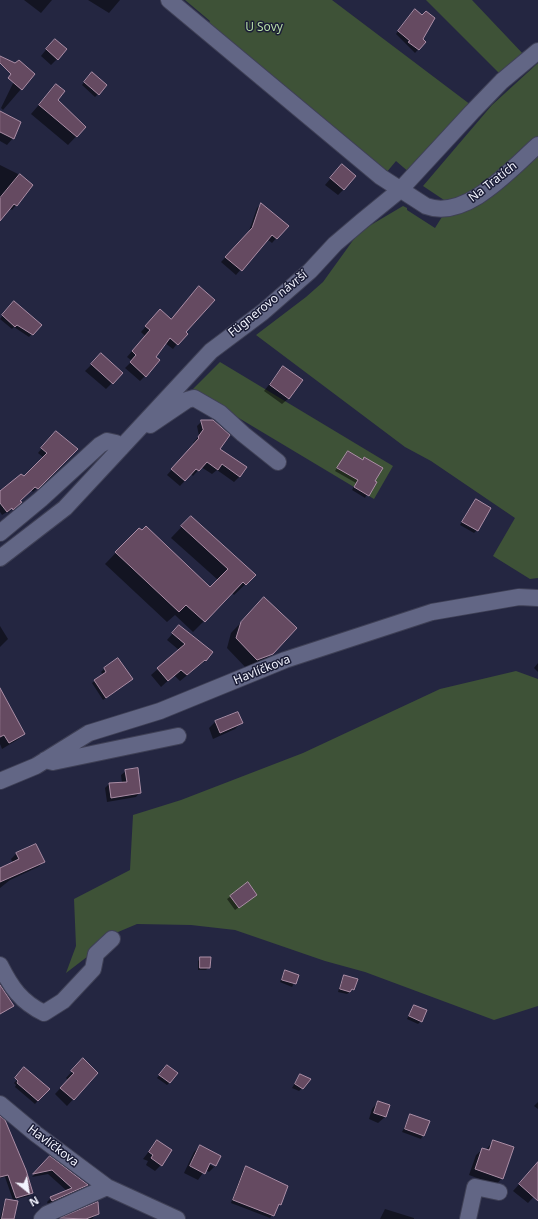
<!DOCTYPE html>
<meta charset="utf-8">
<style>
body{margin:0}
#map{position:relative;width:538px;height:1219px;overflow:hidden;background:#242641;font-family:"Noto Sans",sans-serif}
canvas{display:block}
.north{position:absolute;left:8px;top:1171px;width:40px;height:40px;-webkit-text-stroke:3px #1a1c36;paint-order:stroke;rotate:150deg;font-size:11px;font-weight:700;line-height:16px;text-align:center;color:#f2f3fe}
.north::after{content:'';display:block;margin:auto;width:14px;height:18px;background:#f2f3fe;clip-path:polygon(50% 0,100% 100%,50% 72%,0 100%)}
</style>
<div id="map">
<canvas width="538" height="1219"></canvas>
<div class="north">N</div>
</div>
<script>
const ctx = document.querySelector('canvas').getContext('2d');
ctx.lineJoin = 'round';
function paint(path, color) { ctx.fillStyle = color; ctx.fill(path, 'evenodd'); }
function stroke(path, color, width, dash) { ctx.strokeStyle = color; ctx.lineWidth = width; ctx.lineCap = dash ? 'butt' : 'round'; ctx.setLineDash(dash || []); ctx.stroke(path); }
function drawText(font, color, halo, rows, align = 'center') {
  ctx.font = font + ' "Noto Sans",sans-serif'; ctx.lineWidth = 3; ctx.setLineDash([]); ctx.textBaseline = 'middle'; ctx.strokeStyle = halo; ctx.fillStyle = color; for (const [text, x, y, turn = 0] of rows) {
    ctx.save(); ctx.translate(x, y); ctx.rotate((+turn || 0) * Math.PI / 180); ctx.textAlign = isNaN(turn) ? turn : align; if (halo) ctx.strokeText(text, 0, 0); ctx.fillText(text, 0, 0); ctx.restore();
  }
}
paint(new Path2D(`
 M185,0H332L471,105L410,173L396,161L386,173L206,27L210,21Z
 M426,0H472L525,56L501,75Z
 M538,63V578L530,579L493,556L515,518L431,461L405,447L256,335L306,297L323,282L359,232L403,206L407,208V210L435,228L450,204L423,186L492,105Z
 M220,362L393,466L374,499L192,390Z
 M516,671L538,679V1006L494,1020L365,972L325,961L235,930L191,925L137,924L111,935L96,950L66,973L76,946L74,899L130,870L133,815L181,800L303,753L440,689Z`), '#3e5237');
paint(new Path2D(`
 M24,0H52L41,13Z
 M88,0H120L109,13Z
 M412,13L422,40L425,42L415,53L396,34Z
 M49,46L57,59L51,65L41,56Z
 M18,73L34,74L3,110L1,108Z
 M89,76L98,94L95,97L82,85Z
 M56,85V100L85,127L68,145L31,114Z
 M0,116L13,138L7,145L0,141Z
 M0,165L18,174L31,185L16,205L12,210L10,208L0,219Z
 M336,172L344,189L338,195L325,185Z
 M261,204L287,226L272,243L267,239L236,275L221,262L248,234L257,208Z
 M194,293L185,333L173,349L165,343L145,376L140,381L125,368L132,361L127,357L145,336L141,332L155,316L170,320Z
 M14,302L40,325L29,337L14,327L12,329L0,319Z
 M95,361L122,373L106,389L85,371Z
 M283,367L289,398L282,404L264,391Z
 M202,421L218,449L240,476L234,482L217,470L212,474L201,467L193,476L191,474L180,486L167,475L195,444L193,443L199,436L197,426Z
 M52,436L77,449L33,492L31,490L8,513L7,512L2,515L0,512V492L24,477L44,458L38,453Z
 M348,452L362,460L364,458L374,481L365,498L352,490L356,483L335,471Z
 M476,501L477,530L474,533L460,525Z
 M191,517L255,575L234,595L232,593L193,632L175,615L167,622L105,564L139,529L210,588L218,580L171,538Z
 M255,608L272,653L262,663L247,669L227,648L231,633Z
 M0,626L8,639L0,647Z
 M173,633L206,660L180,681L174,675L161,687L151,675L179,650L167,640Z
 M118,659L128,682L103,700L92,683L103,675L101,672L104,669Z
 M538,663V672L534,668Z
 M0,706L24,734L17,740L2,749L0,744Z
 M237,713L241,723L235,729L213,739L209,728L215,722Z
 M126,771L140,792L136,797L107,802L105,788L109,784L122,783L121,775Z
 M36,845L44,862L38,867L10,880L0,888V869L13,863L11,859L16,854Z
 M248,884L253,897L235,910L227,899Z
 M201,958L209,967L206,970H198V961Z
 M286,971L298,975L292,987L280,982Z
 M345,976L353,989L347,994L338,992L342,979Z
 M414,1006L421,1021L418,1024L407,1019Z
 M77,1066L97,1073L67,1106L55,1094L68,1080L66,1078Z
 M167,1066L170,1082L167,1085L157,1078Z
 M30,1073L48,1089L35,1104L15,1087L16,1085L14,1083L17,1080Z
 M300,1075L302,1088L299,1091L292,1088Z
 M378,1102L385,1117L378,1123L369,1119L372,1109Z
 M538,1102V1109L534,1106Z
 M411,1115L429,1122L421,1139L402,1132Z
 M0,1126L32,1193L29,1196L13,1200L5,1177L0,1178Z
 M157,1141L161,1165L155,1171L146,1165L148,1161L143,1159Z
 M493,1141L502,1178L496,1185L469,1175L476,1155L483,1149L486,1150Z
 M200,1146L220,1156L215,1166L209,1172L205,1170L198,1180L184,1173L194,1152ZM206,1160L214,1164V1167L205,1162Z
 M50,1158L87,1185L83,1189L48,1204L47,1202L51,1198L67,1191L48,1174L32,1177Z
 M246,1167L280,1204L270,1218L231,1203L243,1170Z
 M533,1169L538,1171V1192L528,1203L513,1191Z
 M7,1200L13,1219H0L4,1203Z
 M97,1203L98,1213L92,1219H61Z
 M385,1209L414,1218V1219H380Z`), '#0007');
const building = new Path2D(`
 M415,9L422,15L426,11L435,18L423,39L426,42L419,50L408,42L410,41L398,31Z
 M55,39L67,49L58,60L46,49Z
 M0,56L15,63L19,60L35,74L22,90L8,78L11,74L0,63Z
 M92,72L107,85L99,95L84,82Z
 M56,84L65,91L58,100L86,127L77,137L39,105Z
 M0,111L21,122L14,139L0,132Z
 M342,164L356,176L344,190L330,178Z
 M20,174L33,185L17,206L14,204L0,221V198Z
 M261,203L289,226L277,239L272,235L242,271L225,257L252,228Z
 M199,286L215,300L186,332L188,334L178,345L170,338L156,357L160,360L146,377L130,362L136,355L132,351L150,330L145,326L160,309L171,319Z
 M14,301L42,325L33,335L17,325L15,327L2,315Z
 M101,353L123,373L113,384L91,364Z
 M283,366L303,380L289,399L270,385Z
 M201,420H213L230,435L220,449L247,467L240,477L222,464L218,470L207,462L199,471L196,469L185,481L171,469L199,438L198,437L203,430Z
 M56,431L78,449L38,489L35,487L20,501L22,502L13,510L12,508L7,512L0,503V491L21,474L24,476L47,453L41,448Z
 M348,451L363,460L364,457L383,468L375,481L377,482L369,496L354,487L358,480L337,468Z
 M476,499L491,508L478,531L462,522Z
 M191,516L256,575L246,585L243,582L205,622L186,605L179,612L115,552L139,528L142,530L146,526L210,587L228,569L181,526Z
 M264,597L297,628L273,654L257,660L236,638L241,622Z
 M179,625L213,652L206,661L205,660L187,675L181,670L168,681L157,668L185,644L172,633Z
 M118,658L133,679L106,698L94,680L106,672L104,668Z
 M0,688L25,734L9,743L4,735L0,737Z
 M238,712L243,723L220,733L215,721Z
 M138,768L141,793L111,798L109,783L127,782L125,770Z
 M36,844L45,862L0,882V868L19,859L16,853Z
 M248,882L257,895L239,908L230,896Z
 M200,957H211L210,968H200Z
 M285,970L299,975L296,984L282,980Z
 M344,975L358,979L354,990L352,989L350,992L340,989Z
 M0,985L14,1006L0,1014Z
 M414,1005L427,1010L422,1022L409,1016Z
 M83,1058L98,1073L74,1100L60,1088L74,1073L71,1071Z
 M167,1065L178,1073L170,1083L159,1075Z
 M24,1067L50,1089L38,1101L17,1083L18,1081L15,1078Z
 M300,1074L311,1079L303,1089L295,1084Z
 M378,1101L390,1105L386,1117L374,1113Z
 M410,1114L430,1121L424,1136L405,1129Z
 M0,1116L5,1120L26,1170L33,1193L16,1198L8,1175L0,1177Z
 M157,1140L172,1150L162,1166L151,1158L153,1155L149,1152Z
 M493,1140L514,1147L503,1179L475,1169L482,1148L489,1150Z
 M200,1145L221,1156L216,1166L210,1163L205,1174L190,1166Z
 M50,1156L88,1185L52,1201L50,1197L72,1188L52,1170L33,1174Z
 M538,1162V1201L519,1184Z
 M246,1166L288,1186L281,1205L279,1204L274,1216L233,1200Z
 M6,1199L18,1201L14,1219H2Z
 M98,1202L99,1214L86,1219L60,1218Z`);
paint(building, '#654a61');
stroke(building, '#ab8ea6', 1);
const minor = new Path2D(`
 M169,0L381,177L426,206C466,221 511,169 538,145
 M150,425L187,400L194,398L220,413L243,434L278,462
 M0,533L41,499L100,445L107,441L116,443L121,448
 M0,558L65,508L211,351L263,312L310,271L335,244L362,221L400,190L472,112L502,81L538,51
 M45,760L53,762L178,736
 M0,781L36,766L89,733L160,711L285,660L432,612L519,597L538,598
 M0,965C11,987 21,1002 44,1013L63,1001L93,969L96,954L112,939
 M0,1104L36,1134L107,1187L177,1219
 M42,1219L47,1214L107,1187
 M468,1219L475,1187L499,1192`);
stroke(minor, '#3f4056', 18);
stroke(minor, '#626685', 16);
drawText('12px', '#b6dca7', '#1a1c36', [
 ["U Sovy",264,28]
]);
drawText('12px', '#f2f3fe', '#1a1c36', [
 ["Na Tratích",493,182,-38],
 ["Fügnerovo návrší",268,304,-39],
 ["Havlíčkova",262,670,-22],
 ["Havlíčkova",53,1146,37]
]);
</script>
